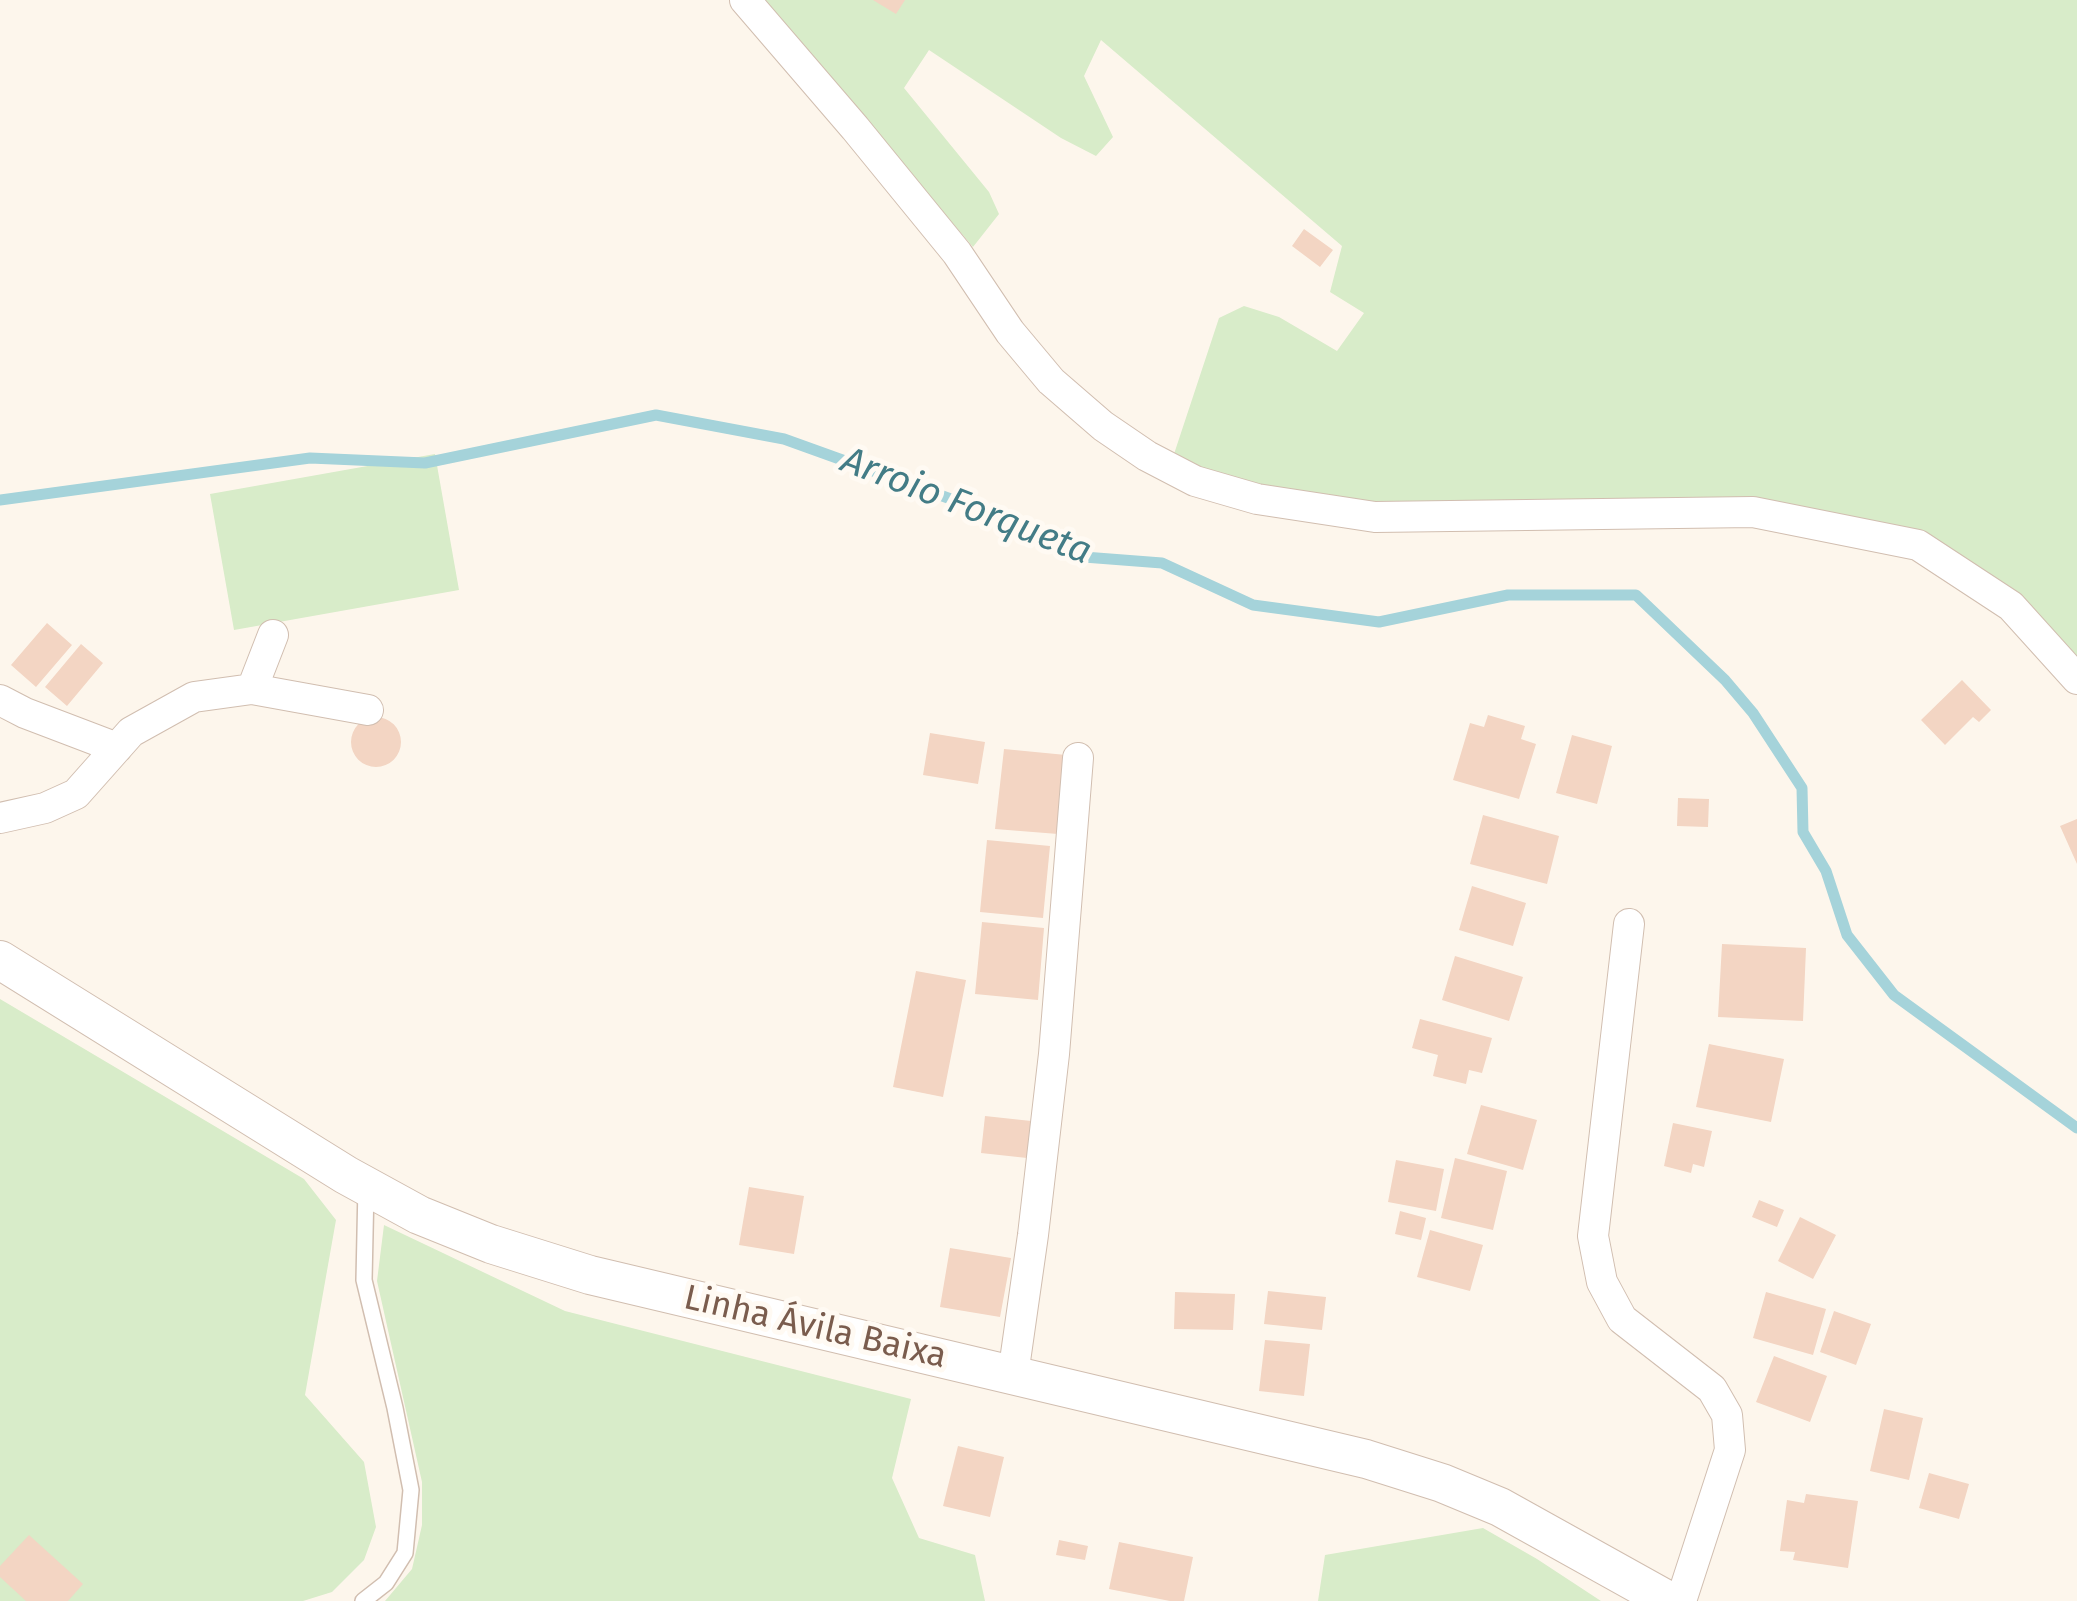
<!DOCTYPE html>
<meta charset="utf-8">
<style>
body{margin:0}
canvas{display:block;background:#fdf6ec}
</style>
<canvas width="2077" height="1601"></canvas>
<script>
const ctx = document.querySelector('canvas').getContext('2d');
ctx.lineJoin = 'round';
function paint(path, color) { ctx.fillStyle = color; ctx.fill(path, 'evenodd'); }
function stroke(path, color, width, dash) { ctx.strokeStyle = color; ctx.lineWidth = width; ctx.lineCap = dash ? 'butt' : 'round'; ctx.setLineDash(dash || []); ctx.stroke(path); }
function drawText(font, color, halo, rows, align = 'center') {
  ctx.font = font + ' "Fira Sans",sans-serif'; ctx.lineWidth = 10; ctx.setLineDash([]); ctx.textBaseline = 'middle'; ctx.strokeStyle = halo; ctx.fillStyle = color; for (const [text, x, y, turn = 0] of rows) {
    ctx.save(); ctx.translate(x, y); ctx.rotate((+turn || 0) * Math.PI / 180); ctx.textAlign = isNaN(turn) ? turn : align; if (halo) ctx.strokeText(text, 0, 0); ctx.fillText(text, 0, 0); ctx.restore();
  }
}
paint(new Path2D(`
 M762,0H2077V661L2025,600L1925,532L1747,497L1532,504L1381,505L1265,489L1207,471L1174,454L1219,318L1244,306L1279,317L1337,351L1364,313L1330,292L1342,246L1101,40L1084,76L1113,137L1096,156L1061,138L929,50L904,88L989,192L999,214L973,247Z
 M435,454L459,590L234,630L210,494Z
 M0,999L304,1179L336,1220L305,1395L364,1462L376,1527L364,1560L332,1592L303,1601H0Z
 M384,1225L565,1311L911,1399L892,1478L919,1538L975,1555L985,1601H385L412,1569L422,1525V1482L377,1281Z
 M1483,1528L1537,1559L1601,1601H1318L1325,1555Z`), '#d8ecc9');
stroke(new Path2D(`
 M0,500L310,458L425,463L656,415L784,439L1062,539L1084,557L1162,563L1253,605L1379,622L1508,595H1636L1725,680L1753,713L1802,788L1803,832L1826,871L1847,935L1894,995L2077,1128`), '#a5d3da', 11);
paint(new Path2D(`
 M873,0H905L896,14Z
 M1304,229L1333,250L1320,267L1292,246Z
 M47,623L72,645L36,687L11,665Z
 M81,644L103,663L67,706L45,687Z
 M1962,680L1991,710L1979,722L1973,717L1945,745L1921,720Z
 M1488,715L1525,726L1521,739L1536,744L1519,799L1453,780L1470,723L1484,727Z
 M351 742a25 25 0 1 1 50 0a25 25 0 1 1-50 0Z
 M930,733L985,742L978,784L923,775Z
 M1572,735L1612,746L1597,804L1556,793Z
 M1004,749L1066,755L1058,834L995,829Z
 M1678,798L1709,799L1708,827L1677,826Z
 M1483,815L1559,836L1547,884L1470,864Z
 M2077,819V864L2060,826Z
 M987,840L1050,846L1043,918L980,912Z
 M1472,886L1526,903L1513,946L1459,930Z
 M982,922L1044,928L1038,1000L975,994Z
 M1722,944L1806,948L1803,1021L1718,1017Z
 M1455,956L1523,977L1509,1021L1442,1000Z
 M916,971L966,980L943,1097L893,1087Z
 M1420,1019L1492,1038L1482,1073L1469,1070L1466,1084L1433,1076L1438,1055L1412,1048Z
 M1709,1044L1784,1059L1771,1122L1696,1107Z
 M1481,1105L1537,1120L1523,1170L1467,1154Z
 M985,1116L1031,1121L1027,1158L981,1153Z
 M1673,1123L1712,1131L1704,1167L1693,1164L1691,1173L1664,1166Z
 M1455,1158L1507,1171L1493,1230L1441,1218Z
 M1396,1160L1444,1169L1436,1211L1388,1202Z
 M749,1187L804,1196L794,1254L739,1245Z
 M1759,1200L1784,1210L1777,1227L1752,1217Z
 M1400,1211L1426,1218L1421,1240L1395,1234Z
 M1800,1217L1836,1235L1813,1279L1778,1261Z
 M1430,1230L1483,1245L1470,1291L1417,1277Z
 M950,1248L1011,1258L1000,1317L940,1307Z
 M1268,1291L1326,1297L1322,1330L1264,1324Z
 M1175,1292L1235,1294L1233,1330L1174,1329Z
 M1766,1292L1826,1309L1813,1355L1753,1338Z
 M1834,1311L1871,1324L1856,1365L1820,1352Z
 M1265,1340L1310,1344L1304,1396L1259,1391Z
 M1774,1356L1827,1376L1810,1422L1756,1402Z
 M1884,1409L1923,1418L1909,1480L1870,1471Z
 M958,1446L1004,1457L990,1517L943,1506Z
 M1929,1473L1969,1484L1959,1519L1919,1508Z
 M1806,1494L1858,1501L1848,1568L1793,1560L1795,1552L1780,1551L1787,1500L1804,1503Z
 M29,1535L83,1584L68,1601H26L0,1577V1566Z
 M1059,1540L1088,1546L1085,1560L1056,1555Z
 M1119,1542L1193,1557L1184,1601H1170L1109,1589Z`), '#f3d5c3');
const service = new Path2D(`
 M363,1601L386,1583L405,1553L411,1490L395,1408L364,1280L366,1187`);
const minor = new Path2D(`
 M745,0L855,128L957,253L1010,332L1051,381L1103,426L1147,456L1195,481L1257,499L1375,517L1753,512L1918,545L2011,606L2077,679
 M252,689L273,635
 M0,700L25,713L117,748
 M0,818L45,808L76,794L131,732L194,697L252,689L368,710
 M1629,924L1593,1236L1602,1282L1622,1319L1712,1389L1727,1415L1730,1450L1681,1601
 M1013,1375L1033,1235L1054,1054L1078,758`);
const tertiary = new Path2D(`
 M0,960L346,1175L419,1215L491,1244L590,1275L1366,1459L1442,1483L1500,1507L1669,1601`);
stroke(service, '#d1beb0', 18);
stroke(minor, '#d1beb0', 32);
stroke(tertiary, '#d1beb0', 40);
stroke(service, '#fff', 15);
stroke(minor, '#fff', 30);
stroke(tertiary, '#fff', 38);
drawText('35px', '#7a5c4d', '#fffaf3', [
 ["Linha Ávila Baixa",815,1328,13]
]);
drawText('italic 38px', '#437c86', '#fffaf3', [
 ["Arroio Forqueta",966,507,21]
]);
</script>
